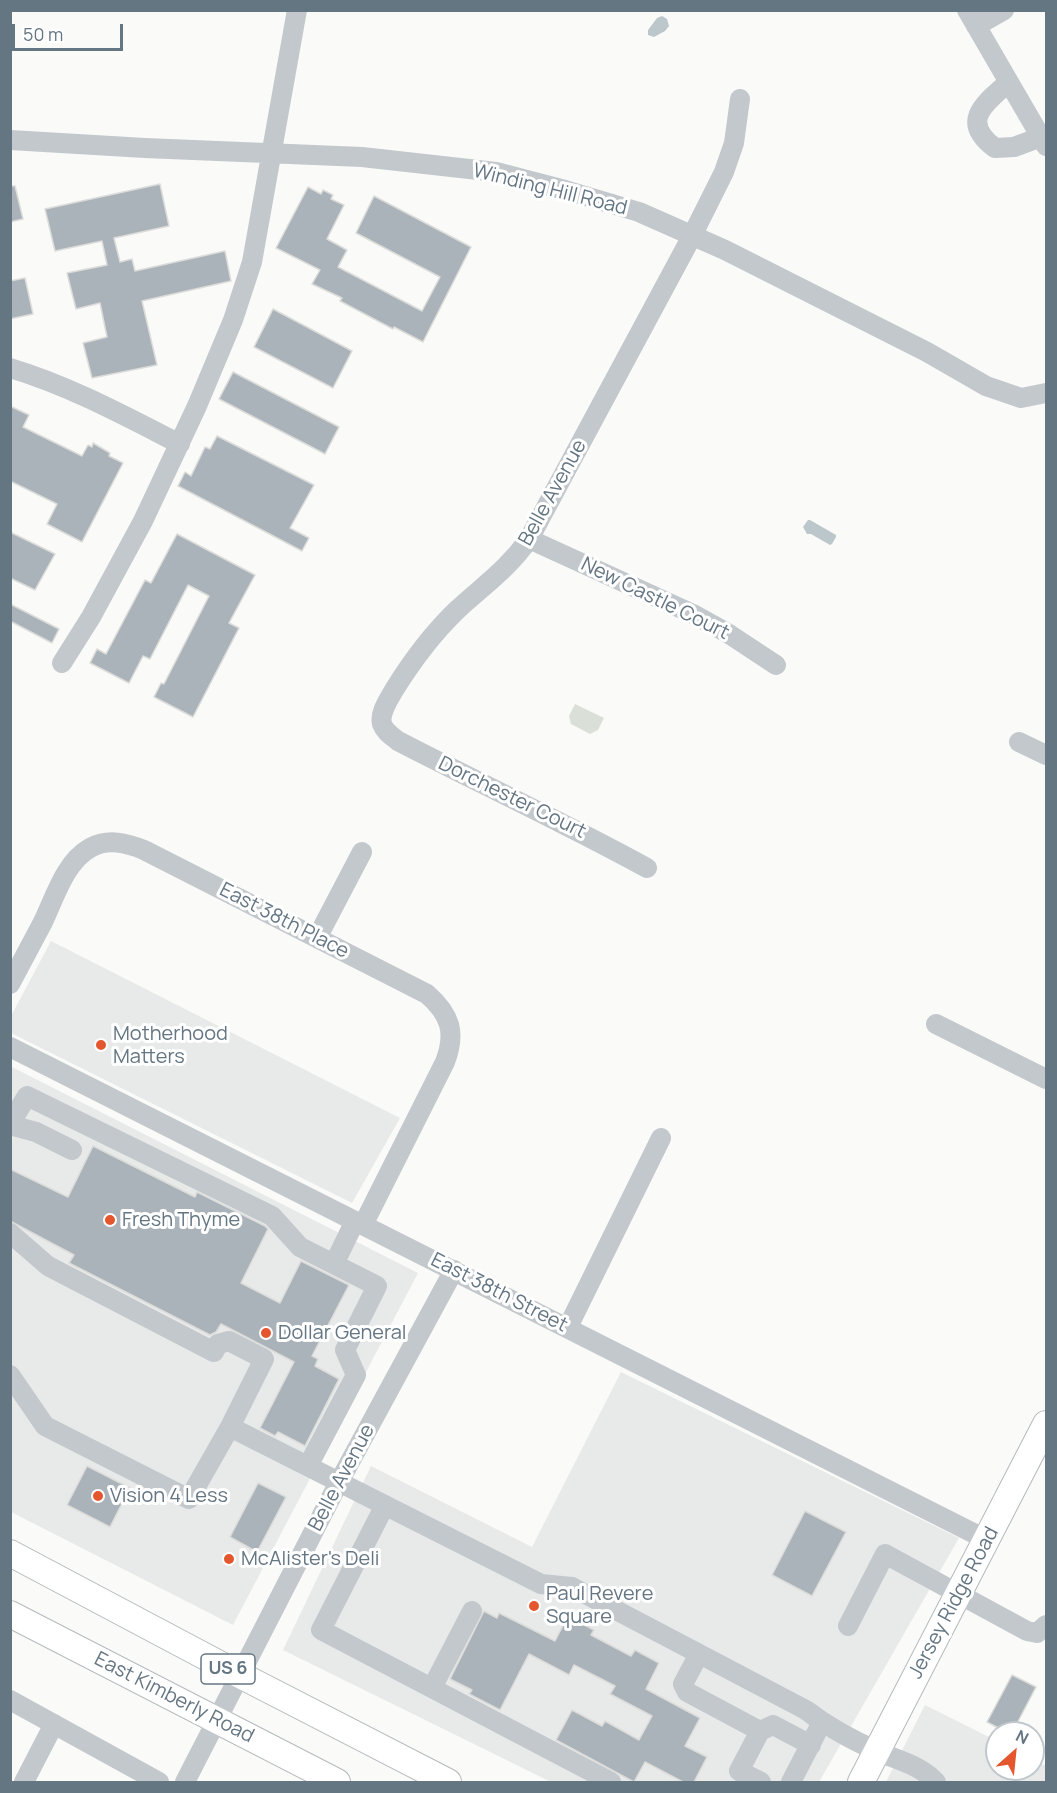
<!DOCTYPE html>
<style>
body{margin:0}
#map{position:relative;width:1057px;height:1793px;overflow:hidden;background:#fafaf8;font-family:Manrope,sans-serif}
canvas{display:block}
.frame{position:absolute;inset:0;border:12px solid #657683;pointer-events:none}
.north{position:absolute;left:985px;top:1721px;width:60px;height:60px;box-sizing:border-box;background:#fff;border:2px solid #c1c8cd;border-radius:50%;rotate:27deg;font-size:16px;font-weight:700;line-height:24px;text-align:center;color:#657683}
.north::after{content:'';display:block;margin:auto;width:21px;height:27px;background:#e4572e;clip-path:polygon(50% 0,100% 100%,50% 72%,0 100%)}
.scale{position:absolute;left:12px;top:24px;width:111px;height:27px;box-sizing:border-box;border:3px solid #657683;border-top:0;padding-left:8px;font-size:18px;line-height:21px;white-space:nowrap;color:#657683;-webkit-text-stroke:4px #fff;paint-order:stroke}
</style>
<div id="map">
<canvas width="1057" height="1793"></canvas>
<div class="frame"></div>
<div class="north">N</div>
<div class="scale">50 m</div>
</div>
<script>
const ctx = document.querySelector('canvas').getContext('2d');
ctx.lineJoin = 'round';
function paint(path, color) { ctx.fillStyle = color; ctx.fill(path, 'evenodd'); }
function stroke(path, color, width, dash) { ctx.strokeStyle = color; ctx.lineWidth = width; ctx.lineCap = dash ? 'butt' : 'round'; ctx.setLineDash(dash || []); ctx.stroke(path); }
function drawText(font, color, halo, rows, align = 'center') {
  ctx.font = font + ' Manrope,sans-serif'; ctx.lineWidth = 6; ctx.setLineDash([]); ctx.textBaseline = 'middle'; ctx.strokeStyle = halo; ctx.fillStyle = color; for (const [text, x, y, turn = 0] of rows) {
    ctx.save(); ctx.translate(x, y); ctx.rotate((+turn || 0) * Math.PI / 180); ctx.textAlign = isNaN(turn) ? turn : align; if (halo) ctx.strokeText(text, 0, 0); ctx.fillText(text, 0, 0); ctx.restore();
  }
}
paint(new Path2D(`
 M51,941L400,1118L352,1203L11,1033V1016Z
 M10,1066L418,1273L233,1625L11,1512Z
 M621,1372L959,1538L819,1782H551L283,1650L371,1466L532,1547Z
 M925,1705L997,1741V1769H1033V1759L1046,1766V1782H886Z`), '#e8e9e9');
paint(new Path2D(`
 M575,704L604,718L598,730L590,734L571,724L569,716Z`), '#dadfd7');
paint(new Path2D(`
 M662,16L667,19L669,26L665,31L654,37L648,35V30L657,18Z
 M808,520H810L836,535V537L832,544L830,545L811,534H807L803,527Z`), '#bbc7cb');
const building = new Path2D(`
 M160,184L169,226L114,238L120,262L132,259L135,271L225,251L231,281L142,301L157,365L92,378L83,343L107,337L100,303L76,309L67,273L107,265L102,241L55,251L45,209Z
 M10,186H15L23,219L10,222Z
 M308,187L321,194L323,190L333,195L331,199L344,205L327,239L347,250L338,267L422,311L440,277L356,233L374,196L471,247L423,342L394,327L393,329L340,301L342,298L312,284L320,270L276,248Z
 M25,278L33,314L10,319V281Z
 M273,309L352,351L333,388L254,347Z
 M233,372L339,427L325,454L219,399Z
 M10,406L29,415L23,427L82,456L88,445L92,447L93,443L110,453L109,456L123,463L82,542L47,524L57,504L10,481Z
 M217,436L314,485L290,528L309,538L302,551L178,486L185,472L191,476L205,447L210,449Z
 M10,532L55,554L35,590L10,578Z
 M177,534L255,575L229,623L239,628L193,717L154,697L161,683L164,684L209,596L188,585L150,659L143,656L129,683L90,663L97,649L106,654L145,580L151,583Z
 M10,604L59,629L52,643L10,621Z
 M93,1146L195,1197L197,1192L265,1226L268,1229L241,1283L280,1303L301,1261L349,1285L312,1356L318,1359L315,1366L339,1379L305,1446L278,1432L275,1436L260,1428L294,1362L221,1324L216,1332L210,1335L69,1263L74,1255L10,1221V1169L68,1197Z
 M87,1466L130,1488L110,1527L67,1505Z
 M258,1483L286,1497L257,1552L230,1537Z
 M805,1511L846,1532L812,1596L772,1575Z
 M484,1611L497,1618L499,1613L555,1641L568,1616L594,1630L591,1635L631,1656L635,1650L659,1663L646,1689L700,1718L685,1746L707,1757L694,1782H683L645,1762L634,1782L556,1740L572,1710L602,1726L605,1721L639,1740L652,1716L610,1694L615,1686L574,1665L569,1675L529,1654L500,1710L469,1694L472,1690L450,1679Z
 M1012,1675L1036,1687L1012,1733H1008L987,1722Z`);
paint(building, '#aab3b9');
stroke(building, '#dcdcda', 1.5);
const major = new Path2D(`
 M10,1553L240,1675L448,1782
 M10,1614L337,1782
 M861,1782L1046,1424`);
stroke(major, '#b5babe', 28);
stroke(new Path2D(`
 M967,10L1046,146
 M976,26L1004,10
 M1009,82C985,103 959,121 995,148L1014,147L1041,137
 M10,140L145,148L362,157L496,172L565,190L639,212L725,250L927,352L986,386L1021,398L1046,393
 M10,368C70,386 125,416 180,444
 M529,539L693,614L729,634L776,665
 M62,663L91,617L143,521L197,406L233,320L252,262L297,10
 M1019,742L1046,755
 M647,868C565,823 481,784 398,741C392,736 385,732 382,724C379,713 389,699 394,690C412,661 432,634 457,610C484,585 507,570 529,539L692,236L724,172L734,143L740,99
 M317,938L362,852
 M10,984C21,963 32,943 43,922C55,897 65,862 90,848C108,838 127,843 144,850L427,994C451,1015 456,1033 445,1062L363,1225
 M936,1024L1046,1079
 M10,1047L987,1540
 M10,1124L27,1096L272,1216L300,1247L377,1286L345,1350L356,1375L308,1466
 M10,1125L36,1132L72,1150
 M10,1233L48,1266L214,1352L218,1344L229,1341L264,1359L230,1427L189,1499L45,1426L10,1375
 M334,1264L355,1221
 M568,1327L661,1138
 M230,1427L541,1584L572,1587L806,1710C828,1727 854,1741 879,1752C900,1761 920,1765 936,1782
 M385,1505L321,1630L611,1782
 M848,1626L885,1554L1027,1631L1037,1633L1046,1625
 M699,1654L683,1684L687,1692L760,1731L739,1771L761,1782
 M432,1688L472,1611
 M10,1700L159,1782
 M760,1731L773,1725L811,1745
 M24,1782L54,1724
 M185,1782L339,1482L454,1270
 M791,1782L822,1722`), '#c3c8cc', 20);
stroke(major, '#fff', 26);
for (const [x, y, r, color] of [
 [101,1045,6,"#e4572e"],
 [110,1220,6,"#e4572e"],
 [266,1333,6,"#e4572e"],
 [98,1496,6,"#e4572e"],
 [229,1559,6,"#e4572e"],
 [534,1606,6,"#e4572e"]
]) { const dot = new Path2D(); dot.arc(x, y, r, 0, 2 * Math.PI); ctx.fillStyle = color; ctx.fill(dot); stroke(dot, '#fff', 2); }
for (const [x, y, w] of [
 [228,1669,54]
]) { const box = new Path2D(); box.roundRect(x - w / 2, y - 15, w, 30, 4.5); ctx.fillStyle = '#fff'; ctx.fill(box); stroke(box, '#657683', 1.5); }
drawText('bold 18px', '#657683', null, [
 ["US 6",228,1669]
]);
drawText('20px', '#657683', '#fff', [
 ["Winding Hill Road",550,190,14],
 ["Belle Avenue",553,493,-61],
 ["New Castle Court",655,599,26],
 ["Dorchester Court",512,798,26],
 ["East 38th Place",284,921,27],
 ["East 38th Street",499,1293,27],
 ["Belle Avenue",342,1478,-62],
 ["Jersey Ridge Road",954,1603,-62],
 ["East Kimberly Road",174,1698,27]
]);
drawText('20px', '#657683', '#fff', [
 ["Motherhood",113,1034],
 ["Matters",113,1057],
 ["Fresh Thyme",122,1220],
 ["Dollar General",278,1333],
 ["Vision 4 Less",110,1496],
 ["McAlister's Deli",241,1559],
 ["Paul Revere",546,1594],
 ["Square",546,1617]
], 'left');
</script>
